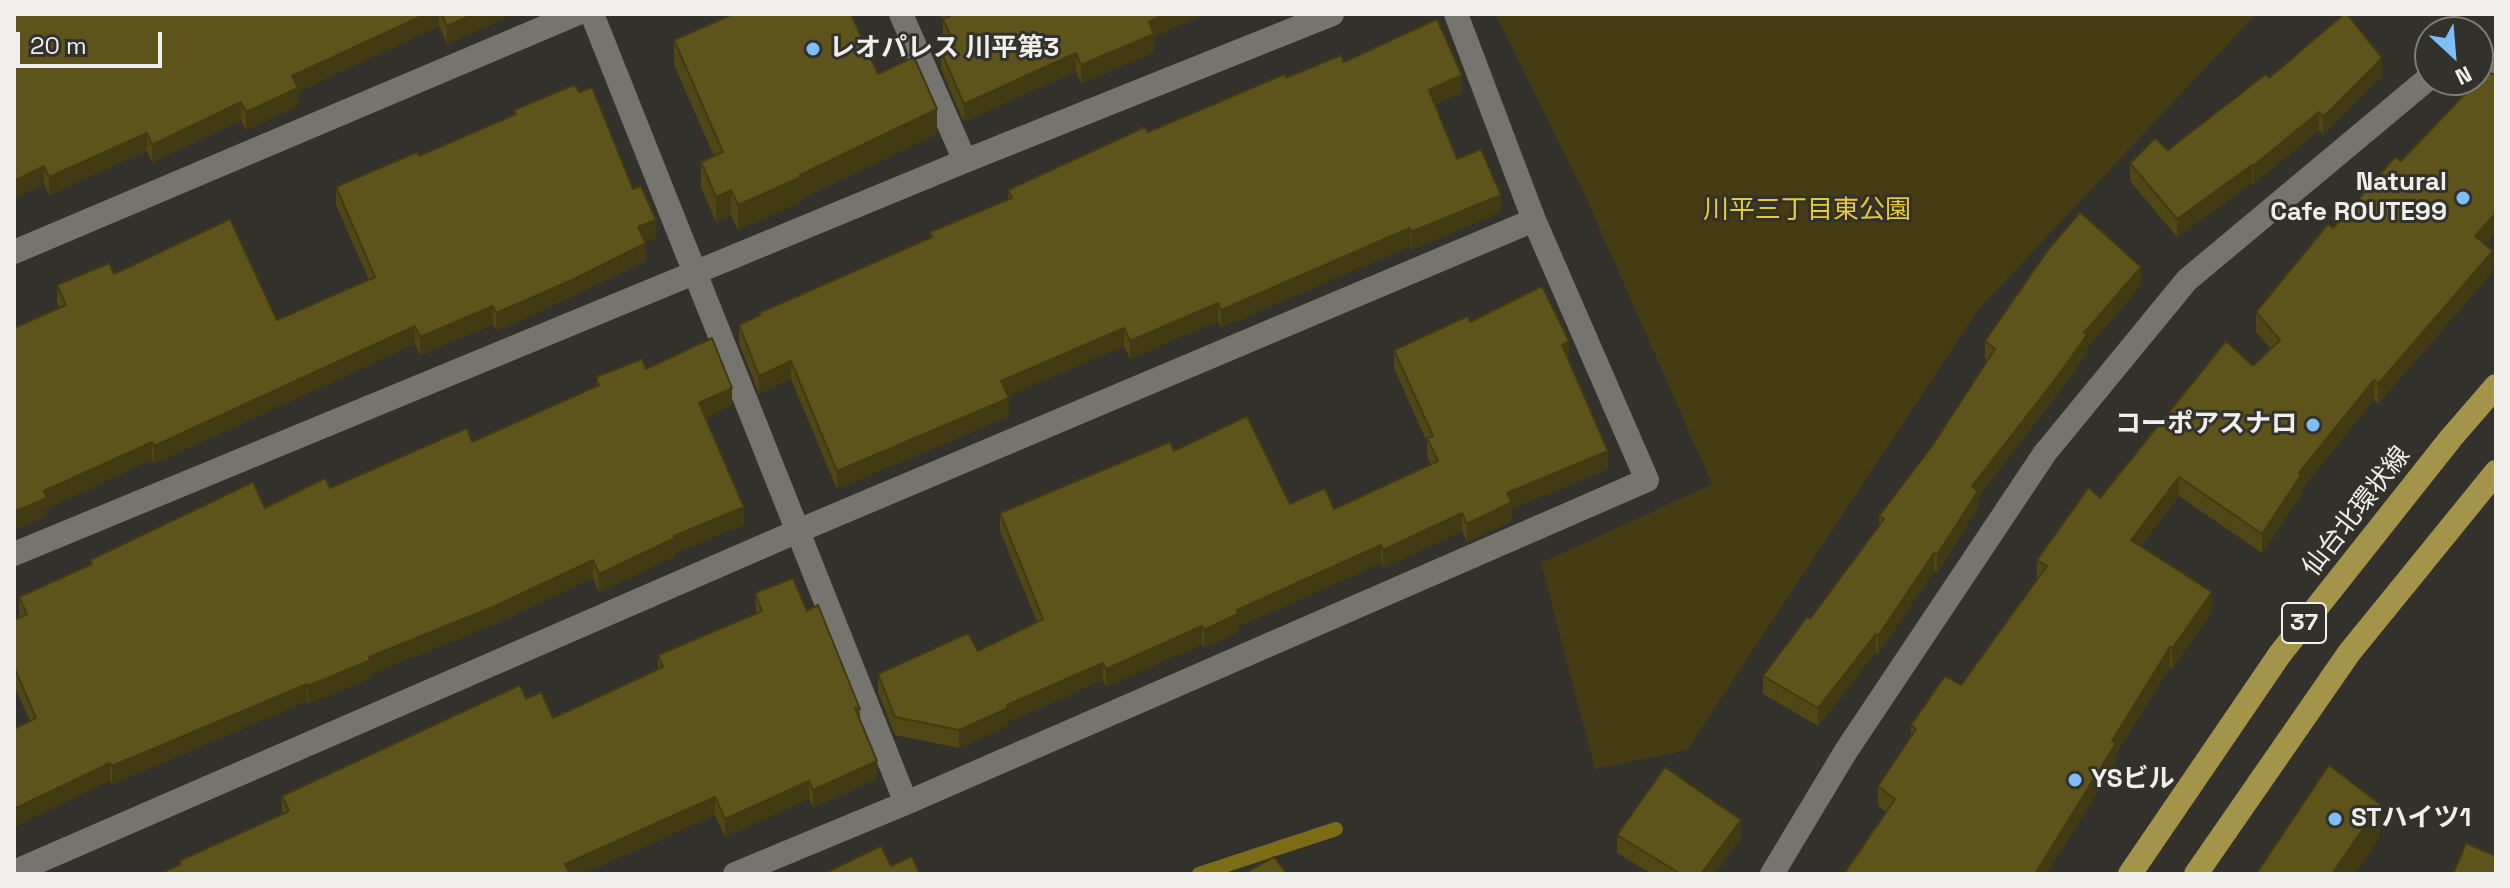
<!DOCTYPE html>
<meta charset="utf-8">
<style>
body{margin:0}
#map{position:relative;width:2510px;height:888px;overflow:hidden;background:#32312c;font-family:"Space Grotesk",sans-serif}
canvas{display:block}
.frame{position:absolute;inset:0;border:16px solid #f0efec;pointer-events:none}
.north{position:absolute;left:2414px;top:16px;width:80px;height:80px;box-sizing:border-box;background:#32312c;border:2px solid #7e7d79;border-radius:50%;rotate:154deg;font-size:22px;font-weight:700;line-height:32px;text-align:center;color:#f0efec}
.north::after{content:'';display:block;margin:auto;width:28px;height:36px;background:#7dbef9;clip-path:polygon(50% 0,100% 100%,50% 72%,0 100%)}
.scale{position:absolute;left:16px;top:32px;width:146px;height:36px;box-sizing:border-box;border:4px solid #f0efec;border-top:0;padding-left:10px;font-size:24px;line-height:28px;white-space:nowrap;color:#f0efec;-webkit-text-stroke:6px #32312c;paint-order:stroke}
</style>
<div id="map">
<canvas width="2510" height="888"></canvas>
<div class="frame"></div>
<div class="north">N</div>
<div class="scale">20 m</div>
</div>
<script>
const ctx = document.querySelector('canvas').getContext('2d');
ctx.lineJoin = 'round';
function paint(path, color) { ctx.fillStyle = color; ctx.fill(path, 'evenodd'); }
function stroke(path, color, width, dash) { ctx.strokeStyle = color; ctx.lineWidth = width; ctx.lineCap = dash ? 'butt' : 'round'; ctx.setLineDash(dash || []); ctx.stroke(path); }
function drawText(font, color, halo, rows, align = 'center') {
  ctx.font = font + ' "Space Grotesk","Noto Sans JP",sans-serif'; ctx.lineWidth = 6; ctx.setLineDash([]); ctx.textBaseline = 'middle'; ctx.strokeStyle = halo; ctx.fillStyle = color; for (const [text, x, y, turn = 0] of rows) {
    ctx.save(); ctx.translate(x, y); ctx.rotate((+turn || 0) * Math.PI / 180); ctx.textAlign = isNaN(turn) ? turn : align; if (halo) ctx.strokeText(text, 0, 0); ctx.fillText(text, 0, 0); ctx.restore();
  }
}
paint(new Path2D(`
 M1496,14H2256L1977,311L1687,750L1595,769L1541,563L1712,484L1587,200Z`), '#453c13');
stroke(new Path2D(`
 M1199,874L1336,829`), '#7d6c16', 14);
stroke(new Path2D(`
 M592,14L906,803
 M901,14L965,161
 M2478,63L2496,81
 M14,252L576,14
 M14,554L965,161L1332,14
 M14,872L798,531L1534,220
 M735,874L906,803L1647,480L1534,220L1456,14
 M1772,874L1846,751L2045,453L2187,280L2430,77`), '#76746f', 24);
stroke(new Path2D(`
 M2130,874L2280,654L2451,438L2496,386
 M2196,874L2349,653L2496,472`), '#a3944a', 24);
paint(new Path2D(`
 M14,14H513L447,44L439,26L298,92V106L246,130L241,120L152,163L147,151L49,195L44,184L14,199Z
 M940,14H1205L1154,37V52L1081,83L1076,71L964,122L941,69V51L948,48L943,37V20Z
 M674,40L878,74L937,134L801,199V202L738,230L731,215L716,222L701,187V162L714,156L674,65Z
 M1344,62L1462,93L1435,105L1457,159L1501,212L1411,250L1410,246L1221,328L1218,321L1130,359L1124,346L1008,396L1009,416L837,489L791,379L759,394L739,343V325L759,316V313L930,238V232L1008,199V190L1148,132L1286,78Z
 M2382,76L2323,135L2319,130L2253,184L2252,183L2177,237L2130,181V163L2168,150L2269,78Z
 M514,110L633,189L656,238L645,242L646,261L572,297L496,331L493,324L420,355L415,344L154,464L152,460L47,508V516L14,530V328L59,308L57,303V285L114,274L277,320L369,280L336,205V187L419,156L514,115Z
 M2333,228L2485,245L2493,271L2378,404L2374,400L2301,490V495L2262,553L2179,496L2141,546L2212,612L2172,669L2170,667L2116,754V763L1886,812L1878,806V786L1911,737V725L1961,685L2037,579V560L2100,498L2253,366L2271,349L2256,332V312Z
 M2141,285L2087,348V353L2057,395L1978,497V508L1937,573L1934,571L1878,654L1876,652L1818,726L1763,694V676L1810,619L1879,525V516L1932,446L1988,361L1985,359V341Z
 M1470,322L1569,359L1568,360L1608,469L1512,509V520L1467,542L1462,531L1383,568L1381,563L1238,627V632L1204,648L1202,644L1106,687L1103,680L1008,722V726L959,748L895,735L878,692V674L978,651L1037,622L1000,531V513L1174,451L1290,504L1334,509L1431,464L1427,456V442L1394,368V350Z
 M646,369L732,406L705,418L744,525L675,553V556L599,592L593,578L493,625L371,674V678L308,704L307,701L112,784L110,781L30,721L14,685V620L20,617L19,615V597L90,565V560L265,508L472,442L596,386V377Z
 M755,593L807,611L860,709V720L877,779L813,808L809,799L725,837L715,815L583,874H159L179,865V861L282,814V796L526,699L553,718L658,669V655L756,614Z
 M1617,835L1741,838L1714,874H1652L1617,853Z`), '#514716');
paint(new Path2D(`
 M426,14H439V26L298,92V106L246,130V112L292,76Z
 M474,14H513L447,44V26Z
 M1166,14H1205L1154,37V52L1081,83V65L1149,22Z
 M1076,53V71L964,122V104Z
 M2382,58V76L2323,135V117Z
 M1462,75V93L1429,108V90Z
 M241,102V120L152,163V145Z
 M937,109V134L801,199V202L738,230V205Z
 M2319,112V130L2253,184V166Z
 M147,133V151L49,195V177Z
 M2252,165V183L2177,237V219Z
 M44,166V184L14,199V181Z
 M731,190V215L716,222V197Z
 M1501,195V212L1411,250V232Z
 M2496,213V233L2475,256V236Z
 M656,220V238L638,245V227Z
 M1410,228V246L1221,328V310Z
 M646,243V261L572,297L496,331V313Z
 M2493,251V271L2378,404V384Z
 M2141,267V285L2087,348V353L2057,395L1978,497V508L1937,573V555L1972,486L2084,333Z
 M1218,303V321L1130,359V341Z
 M493,306V324L420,355V337Z
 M415,326V344L154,464V446Z
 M1124,328V346L1001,399V381Z
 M1569,341V359L1562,363V345Z
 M791,361V379L759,394V376Z
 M2374,380V400L2301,490V495L2262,553V534L2299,473Z
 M732,388V406L699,421V403Z
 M1009,398V416L837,489V471Z
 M152,442V460L47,508V516L14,530V512L44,491Z
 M1608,451V469L1512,509V520L1467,542V524L1507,493Z
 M2179,477V496L2131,560V540Z
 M744,507V525L675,553V556L599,592V574L674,536Z
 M1462,513V531L1383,568V550Z
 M1381,545V563L1238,627V632L1204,648V630L1237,610Z
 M1934,553V571L1878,654V636Z
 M593,560V578L493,625L371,674V678L308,704V686L369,657Z
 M2212,592V612L2172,669V649Z
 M1202,626V644L1106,687V669Z
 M1876,634V652L1818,726V708Z
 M2170,647V667L2116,754V763L2047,874H2035L2112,741Z
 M1103,663V680L1008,722V726L959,748V730L1007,705Z
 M307,684V701L112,784V766Z
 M877,761V779L813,808V790Z
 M110,763V781L14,827V809Z
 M809,781V799L725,837V819Z
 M715,797V815L583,874H565V864Z
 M2380,804V838L2355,874H2332Z
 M1741,820V838L1714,874H1701Z`), '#423a12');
const building = new Path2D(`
 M14,14H426L292,76L298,88L246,112L241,102L152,145L147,133L49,177L44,166L14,181Z
 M441,14H474L447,26Z
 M733,14H851L878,74L914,57L937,109L800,175L801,177L738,205L731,190L716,197L701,162L723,152L674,40Z
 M949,14H1166L1149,22L1154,34L1081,65L1076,53L964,104L941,51L955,45L943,19L950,16Z
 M2344,14H2347L2382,58L2323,117L2319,112L2253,166L2252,165L2177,219L2130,163L2155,138L2168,150L2266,74L2269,78Z
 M1437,19L1462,75L1429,90L1457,159L1481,149L1501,195L1411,232L1410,228L1221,310L1218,303L1130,341L1124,328L1001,381L1009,398L837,471L791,361L759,376L739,325L760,315L759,313L932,237L930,232L1012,198L1008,190L1145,127L1148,132L1285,74L1286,78L1341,55L1344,62Z
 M2486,72L2496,75V213L2475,236L2493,251L2378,384L2374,380L2299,473L2301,475L2262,534L2179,477L2131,540L2212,592L2172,649L2170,647L2112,741L2116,743L2035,874H1844L1895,799L1878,786L1916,729L1911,725L1945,676L1961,685L2047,566L2037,560L2089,487L2100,498L2226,341L2253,366L2280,340L2256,312L2328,224L2333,228L2395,157L2401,161Z
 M574,85L580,92L592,87L633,189L641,186L656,220L638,227L646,243L572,280L496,313L493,306L420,337L415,326L154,446L152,442L44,491L47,498L14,512V328L66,305L57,285L109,263L114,274L230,219L277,320L375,277L336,187L417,152L419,156L516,114L514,110Z
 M2080,212L2141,267L2084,333L2087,335L2057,377L1972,486L1978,491L1937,555L1934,553L1878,636L1876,634L1818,708L1763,676L1807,617L1810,619L1884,519L1879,516L1932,446L1995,349L1985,341L2048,250Z
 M1542,286L1569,341L1562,345L1608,451L1507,493L1512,502L1467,524L1462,513L1383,550L1381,545L1237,610L1238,614L1204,630L1202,626L1106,669L1103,663L1007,705L1008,708L959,730L895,717L878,674L968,633L978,651L1043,619L1000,513L1170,442L1174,451L1247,416L1290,504L1325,488L1334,509L1438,461L1427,438L1433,436L1394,350L1468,316L1470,322Z
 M712,338L732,388L699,403L744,507L674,536L675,538L599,574L593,560L493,607L369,657L371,660L308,686L307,684L112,766L110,763L14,809V729L36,718L14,667V620L27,614L19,597L92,564L90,560L253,482L265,508L325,478L330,488L467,428L472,442L599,385L596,377L642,359L646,369Z
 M793,578L807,611L818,605L860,709L855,708L877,761L813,790L809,781L725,819L715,797L565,864L570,874H159L181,864L179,861L289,811L282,796L520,685L526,699L541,692L553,718L663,667L658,655L762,611L755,593Z
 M2329,765L2380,804L2332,874H2256Z
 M1665,767L1741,820L1701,874H1681L1617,835Z
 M2466,843L2496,856V874H2453Z
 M881,846L891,866L912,856L920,874H823Z
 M1274,857L1287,874H1243Z`);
paint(building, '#5e531a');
stroke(building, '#423a12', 2);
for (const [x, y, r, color] of [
 [813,49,8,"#7dbef9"],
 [2463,198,8,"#7dbef9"],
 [2313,425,8,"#7dbef9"],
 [2075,780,8,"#7dbef9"],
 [2335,819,8,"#7dbef9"]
]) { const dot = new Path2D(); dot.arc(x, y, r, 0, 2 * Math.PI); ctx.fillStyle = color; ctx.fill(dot); stroke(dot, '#32312c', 3); }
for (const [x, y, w] of [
 [2304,623,44]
]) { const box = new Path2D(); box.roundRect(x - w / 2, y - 20, w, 40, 6); ctx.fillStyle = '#32312c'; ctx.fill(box); stroke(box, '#f0efec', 2); }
drawText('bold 24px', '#f0efec', null, [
 ["37",2304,623]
]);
drawText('bold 26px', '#f0efec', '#32312c', [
 ["レオパレス 川平第3",829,49],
 ["Natural",2447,183,"right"],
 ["Cafe ROUTE99",2447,213,"right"],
 ["コーポアスナロ",2297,425,"right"],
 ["YSビル",2091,780],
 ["STハイツ1",2351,819]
], 'left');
drawText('26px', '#e7ca38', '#32312c', [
 ["川平三丁目東公園",1807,211]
]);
drawText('26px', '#f0efec', '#32312c', [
 ["仙台北環状線",2357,512,-52]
]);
</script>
